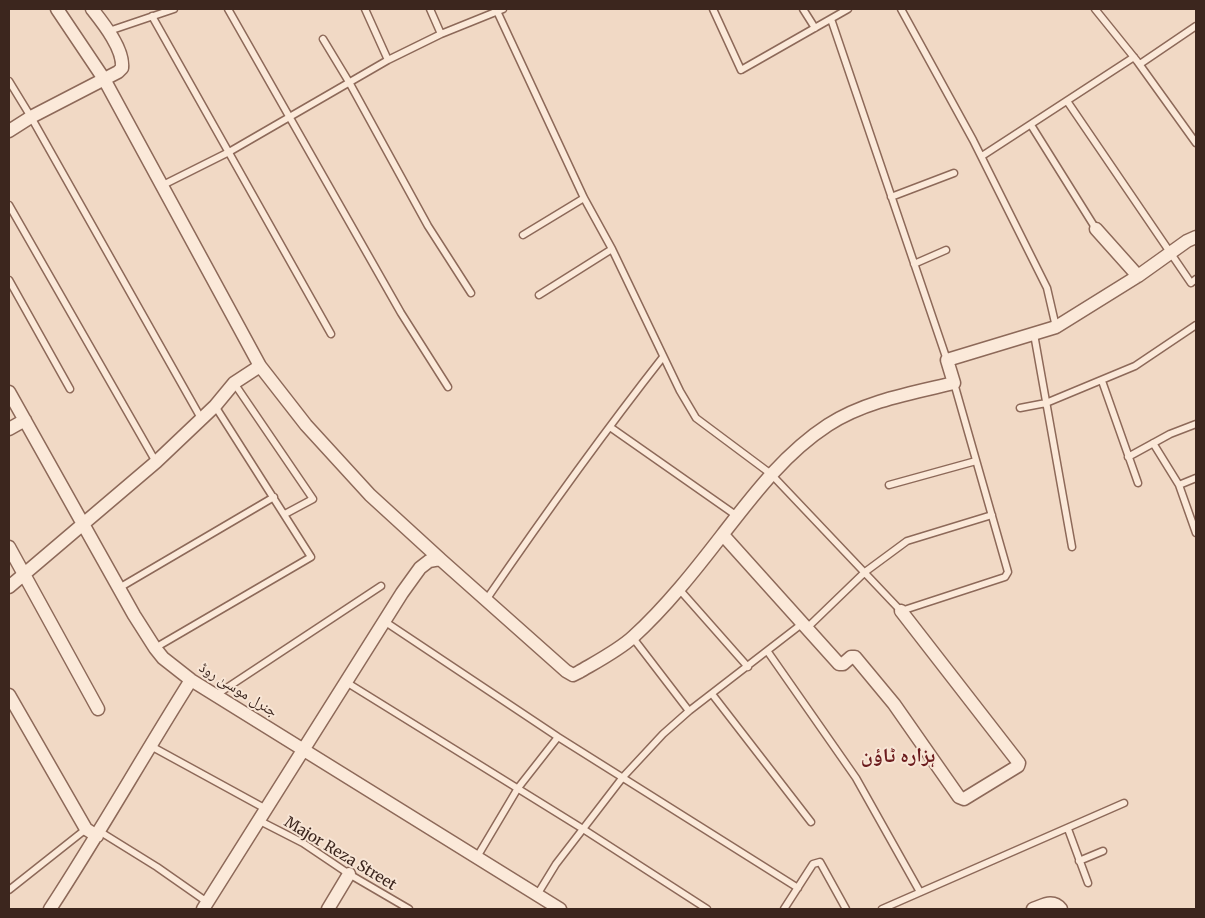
<!DOCTYPE html>
<meta charset="utf-8">
<style>
body{margin:0}
#map{position:relative;width:1205px;height:918px;overflow:hidden;background:#f1d9c5;font-family:Merriweather,serif}
canvas{display:block}
.frame{position:absolute;inset:0;border:10px solid #3c261e;pointer-events:none}
</style>
<div id="map">
<canvas width="1205" height="918"></canvas>
<div class="frame"></div>
</div>
<script>
const ctx = document.querySelector('canvas').getContext('2d');
ctx.lineJoin = 'round';
function stroke(path, color, width, dash) { ctx.strokeStyle = color; ctx.lineWidth = width; ctx.lineCap = dash ? 'butt' : 'round'; ctx.setLineDash(dash || []); ctx.stroke(path); }
function drawText(font, color, halo, rows, align = 'center') {
  ctx.font = font + ' Merriweather,"Noto Naskh Arabic",serif'; ctx.lineWidth = 4; ctx.setLineDash([]); ctx.textBaseline = 'middle'; ctx.strokeStyle = halo; ctx.fillStyle = color; for (const [text, x, y, turn = 0] of rows) {
    ctx.save(); ctx.translate(x, y); ctx.rotate((+turn || 0) * Math.PI / 180); ctx.textAlign = isNaN(turn) ? turn : align; if (halo) ctx.strokeText(text, 0, 0); ctx.fillText(text, 0, 0); ctx.restore();
  }
}
const service = new Path2D(`
 M228,9L401,313L448,387
 M365,9L388,60
 M430,9L441,34
 M496,9L584,198L612,249L680,391L696,418L771,474L901,611L1005,577L1008,572L954,383
 M713,9L741,70L848,9
 M803,9L815,28
 M901,9L973,140L1047,288L1056,327
 M1095,9L1137,61L1196,143
 M152,16L331,334
 M831,19L947,360
 M109,31L174,9
 M323,39L349,82L428,226L471,293
 M1140,64L1196,26
 M9,81L31,117L202,420
 M1067,101L1191,283L1196,279
 M1031,125L1096,229
 M982,156L1134,57
 M161,186L229,152L388,60L441,34L503,9
 M891,197L954,173
 M9,205L156,462
 M523,235L584,198
 M914,264L946,250
 M9,280L70,389
 M539,295L612,249
 M1034,334L1072,547
 M1102,381L1138,483
 M234,383L313,499L285,514
 M1020,408L1046,403L1135,366L1196,325
 M610,427L737,516
 M1153,443L1179,485L1196,533
 M1128,457L1170,434L1196,424
 M889,485L976,461
 M1179,485L1196,478
 M119,588L274,497
 M679,589L748,667
 M486,600C543,517 601,436 663,357
 M384,621L558,737L798,888
 M808,627L865,572L907,541L992,515
 M633,638L689,711
 M155,648L311,557L215,406
 M768,652L856,778L920,892
 M346,682L583,829L707,909
 M712,694L811,822
 M216,695L381,586
 M149,745L266,809
 M258,820L303,843L349,874L409,909
 M1068,829L1088,883
 M99,831L157,867L207,902
 M477,857L518,788L558,737
 M1079,861L1103,851
 M9,890L86,829
 M537,895L556,864L623,777L663,734L689,711L803,623
 M784,909L813,864L820,862L846,909
 M882,909L1124,803`);
const minor = new Path2D(`
 M57,9L104,79L260,366L306,425L370,495L440,559
 M9,131L31,117L118,72L122,68C124,49 103,23 92,9
 M1096,229L1138,276
 M9,392L134,615L155,648L163,658L191,680L560,909
 M9,429L25,420
 M723,535L839,664H843L851,657H855L894,704L959,797L964,799L1018,766L1019,763L901,611
 M9,547L98,709
 M9,587L156,462L215,406L234,383L260,366
 M9,695L86,829L97,836
 M50,909C99,834 143,756 191,680
 M203,909L402,593L420,568L429,561L440,559L566,671L573,675L579,672C596,662 619,650 633,637C666,607 696,569 723,534C754,494 785,453 828,425C865,401 912,393 954,383L947,360L1056,327L1138,276L1187,241L1196,237
 M328,909L349,874
 M1033,909C1044,905 1053,899 1061,909`);
stroke(service, '#8d6959', 9);
stroke(minor, '#8d6959', 15);
stroke(service, '#fbe9d9', 6);
stroke(minor, '#fbe9d9', 12);
drawText('15px', '#3c261e', '#f8e5d5', [
 ["جنرل موسیٰ روڈ",238,690,32],
 ["Major Reza Street",340,854,31]
]);
drawText('bold 20px', '#6b1b1d', '#f8e5d5', [
 ["ہزارہ ٹاؤن",898,756]
]);
</script>
